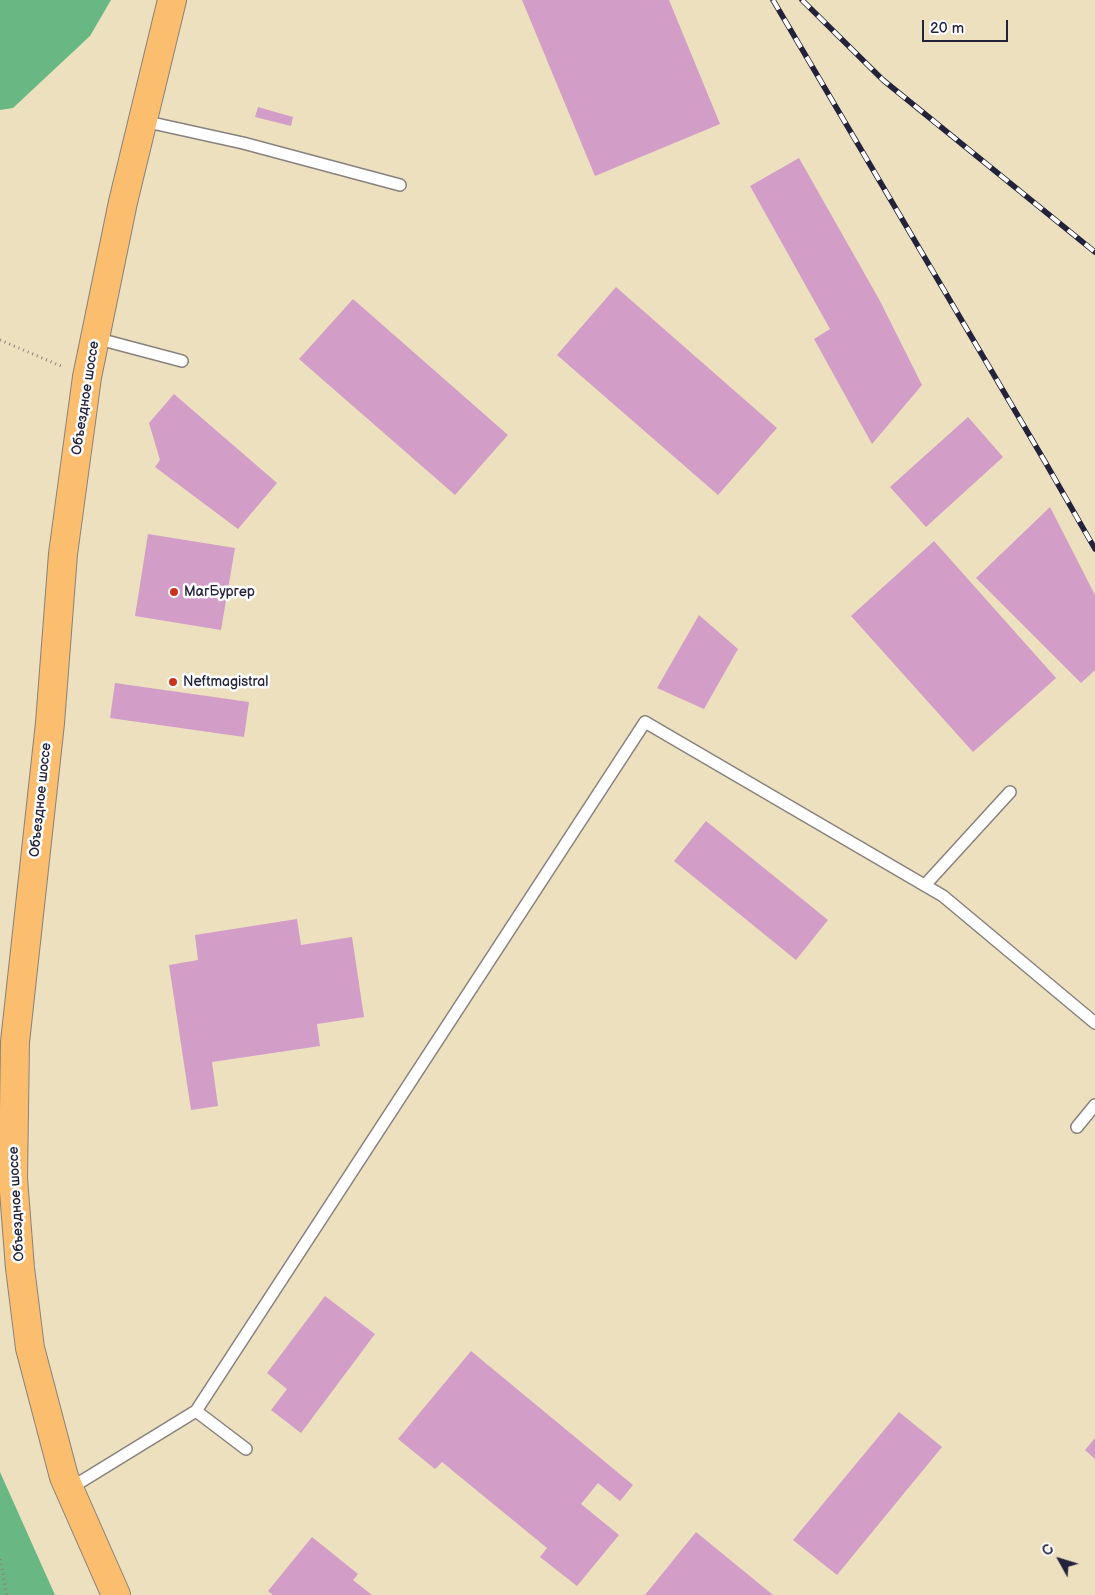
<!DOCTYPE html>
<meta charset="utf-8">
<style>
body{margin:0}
#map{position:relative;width:1095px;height:1595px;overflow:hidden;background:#ede0bf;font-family:"Balsamiq Sans",sans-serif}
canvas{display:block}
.north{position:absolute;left:1035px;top:1535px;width:50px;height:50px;-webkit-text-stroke:4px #fff;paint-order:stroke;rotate:309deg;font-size:14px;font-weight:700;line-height:20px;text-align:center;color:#22223b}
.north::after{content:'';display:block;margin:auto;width:18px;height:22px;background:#22223b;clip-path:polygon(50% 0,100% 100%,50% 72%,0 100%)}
.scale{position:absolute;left:922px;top:20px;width:86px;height:22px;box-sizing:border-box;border:2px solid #22223b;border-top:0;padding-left:6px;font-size:15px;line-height:18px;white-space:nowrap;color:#22223b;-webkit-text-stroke:4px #fff;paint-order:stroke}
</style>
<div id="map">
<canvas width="1095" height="1595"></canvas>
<div class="north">С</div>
<div class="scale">20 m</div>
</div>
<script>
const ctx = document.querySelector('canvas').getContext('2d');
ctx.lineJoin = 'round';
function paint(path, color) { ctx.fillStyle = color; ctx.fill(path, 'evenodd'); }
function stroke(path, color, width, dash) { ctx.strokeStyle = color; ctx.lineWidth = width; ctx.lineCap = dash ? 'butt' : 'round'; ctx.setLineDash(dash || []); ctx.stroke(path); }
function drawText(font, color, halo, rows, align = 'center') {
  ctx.font = font + ' "Balsamiq Sans",sans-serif'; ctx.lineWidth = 5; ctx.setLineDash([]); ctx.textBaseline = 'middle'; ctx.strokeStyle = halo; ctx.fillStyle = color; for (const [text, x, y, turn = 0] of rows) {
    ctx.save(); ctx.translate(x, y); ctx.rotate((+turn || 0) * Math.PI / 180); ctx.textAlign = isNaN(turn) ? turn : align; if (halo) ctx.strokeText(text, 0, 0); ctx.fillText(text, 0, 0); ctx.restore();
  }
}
paint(new Path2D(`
 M0,0H111L90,36L13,108L0,110Z
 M0,1472L55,1595H0Z`), '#69b884');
paint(new Path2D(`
 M522,0H669L720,124L595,176Z
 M258,107L293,117L291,126L255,117Z
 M799,158L880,301L922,385L872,444L814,339L830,329L750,186Z
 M616,287L777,428L718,495L557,355Z
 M353,299L508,435L455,495L299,359Z
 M174,394L277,483L238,529L155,467L160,460L149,423Z
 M968,417L1003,457L926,527L890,487Z
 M1050,507L1095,595V670L1081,683L976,578Z
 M148,534L235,548L221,630L135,616Z
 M934,541L1056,678L973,752L851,616Z
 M699,615L738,649L704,709L657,688Z
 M115,683L249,702L244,737L110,718Z
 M706,821L828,920L796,960L674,861Z
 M297,919L301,945L352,937L364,1017L317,1024L320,1046L212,1062L218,1106L191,1110L169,965L198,960L195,935Z
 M325,1296L375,1334L301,1433L271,1410L287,1389L267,1373Z
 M471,1351L633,1485L620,1501L598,1483L581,1504L619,1535L577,1586L540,1557L547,1548L442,1462L435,1469L398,1439Z
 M899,1412L942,1447L837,1575L793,1540Z
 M1095,1438V1459L1085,1450Z
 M696,1532L773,1595H645Z
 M312,1537L358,1574L353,1580L372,1595H273L268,1591Z`), '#d29dc7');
const lane = new Path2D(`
 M143,121L243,143L400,185
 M95,338L182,361
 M925,885L1010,792
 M1077,1127L1095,1105
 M196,1411L246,1449
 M69,1489L196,1411L645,722L943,896L1095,1023`);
const primary = new Path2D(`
 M116,1595L64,1477L30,1348L20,1268L13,1178L15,1042L50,723L63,554L87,377L123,202L172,0`);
stroke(lane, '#88817d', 14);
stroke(primary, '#88817d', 30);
stroke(new Path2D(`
 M0,340L61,366
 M0,1559L7,1595`), '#88817d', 3, [1, 4]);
stroke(lane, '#fff', 11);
stroke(primary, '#fbbe6e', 28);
const rail = new Path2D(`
 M773,0L1044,460L1095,549
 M802,0L883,80L1095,252`);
stroke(rail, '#22223b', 5.5);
stroke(rail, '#fff', 4, [11]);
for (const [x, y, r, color] of [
 [174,592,5,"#c8321e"],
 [173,682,5,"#c8321e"]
]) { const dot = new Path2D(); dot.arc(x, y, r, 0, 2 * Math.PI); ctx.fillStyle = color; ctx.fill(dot); stroke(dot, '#fff', 2); }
drawText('14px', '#22223b', '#fff', [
 ["Объездное шоссе",86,398,-81],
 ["Объездное шоссе",41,800,-84],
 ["Объездное шоссе",17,1204,-93]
]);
drawText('14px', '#22223b', '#fff', [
 ["МагБургер",184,592],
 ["Neftmagistral",183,682]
], 'left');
</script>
